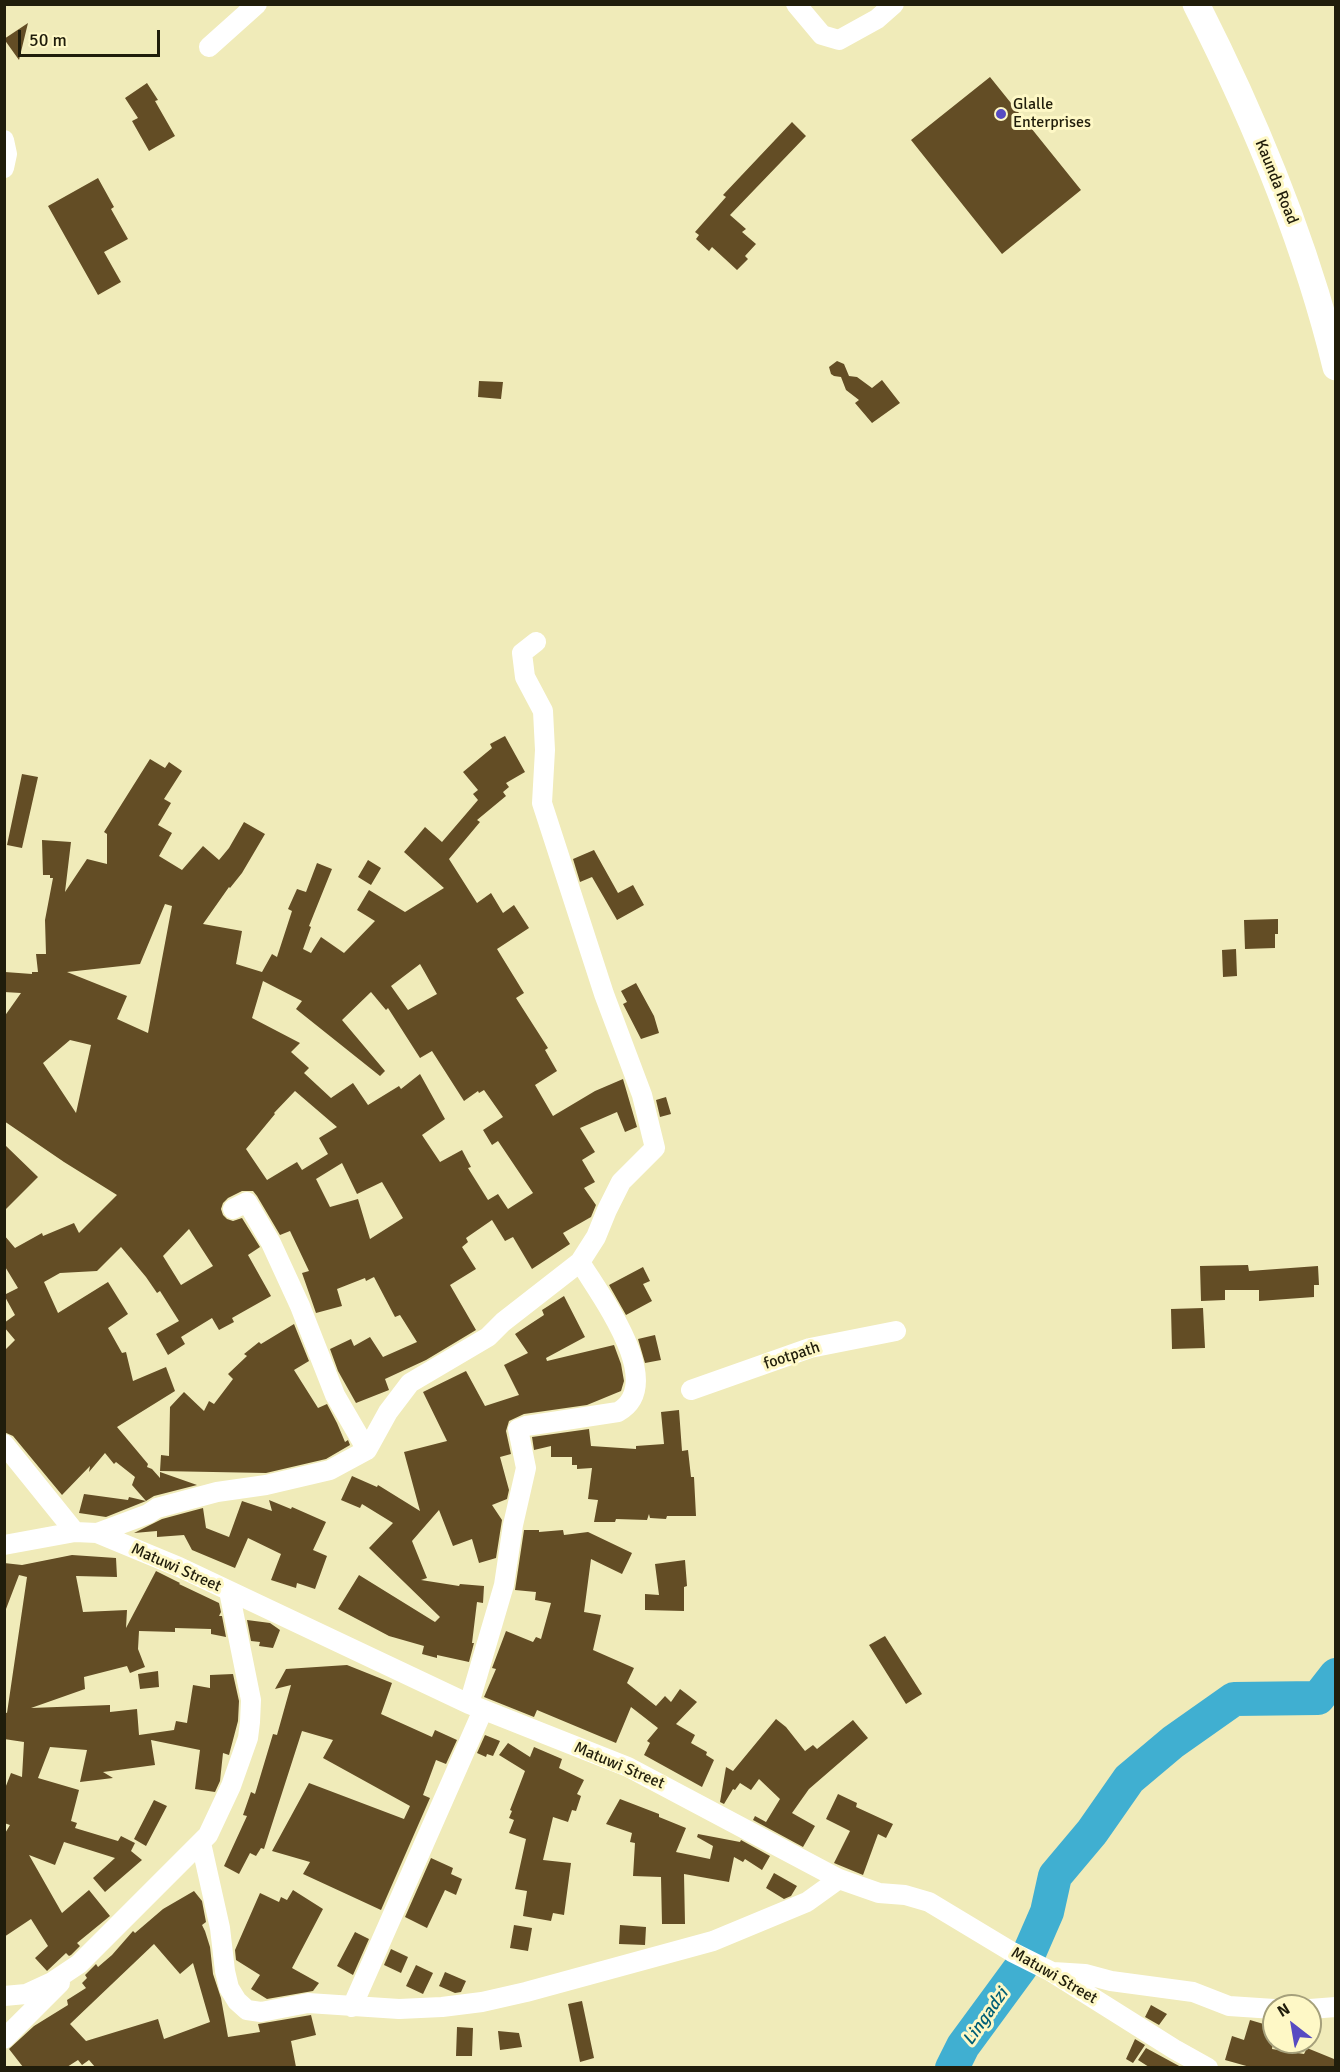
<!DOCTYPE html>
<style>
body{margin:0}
#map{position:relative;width:1340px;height:2072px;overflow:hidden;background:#f0ebb9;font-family:Signika,sans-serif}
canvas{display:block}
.frame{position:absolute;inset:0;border:6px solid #201d0b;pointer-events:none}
.north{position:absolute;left:1262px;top:1994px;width:60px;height:60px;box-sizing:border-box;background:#fef8c6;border:2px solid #a5a07b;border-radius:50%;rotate:329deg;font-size:16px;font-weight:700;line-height:24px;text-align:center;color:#201d0b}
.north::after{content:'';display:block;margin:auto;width:21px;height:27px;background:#574bc2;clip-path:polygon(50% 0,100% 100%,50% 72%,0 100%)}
.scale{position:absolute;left:18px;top:30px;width:142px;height:27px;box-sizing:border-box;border:3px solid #201d0b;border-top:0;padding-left:8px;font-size:18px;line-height:21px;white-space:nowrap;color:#201d0b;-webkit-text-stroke:4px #fef8c6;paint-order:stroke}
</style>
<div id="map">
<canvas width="1340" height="2072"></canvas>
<div class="frame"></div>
<div class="north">N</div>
<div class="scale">50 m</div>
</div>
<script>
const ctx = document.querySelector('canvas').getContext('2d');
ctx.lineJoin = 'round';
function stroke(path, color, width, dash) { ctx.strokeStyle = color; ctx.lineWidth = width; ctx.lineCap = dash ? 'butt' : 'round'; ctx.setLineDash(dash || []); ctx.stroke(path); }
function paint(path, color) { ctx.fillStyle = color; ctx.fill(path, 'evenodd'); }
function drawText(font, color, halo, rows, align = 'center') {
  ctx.font = font + ' Signika,sans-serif'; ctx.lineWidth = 6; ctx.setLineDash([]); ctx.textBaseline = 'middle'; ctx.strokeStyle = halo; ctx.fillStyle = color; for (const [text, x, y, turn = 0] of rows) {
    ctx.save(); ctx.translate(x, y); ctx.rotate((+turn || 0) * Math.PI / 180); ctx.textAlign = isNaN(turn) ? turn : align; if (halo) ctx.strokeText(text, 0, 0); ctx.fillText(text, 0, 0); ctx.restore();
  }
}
stroke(new Path2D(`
 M1030,1951L1047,1912L1055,1876L1092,1832L1129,1779L1173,1742L1234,1699L1318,1698L1336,1675
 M952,2068L963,2046L1021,1967`), '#40afd1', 34);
paint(new Path2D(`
 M28,23L19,60L4,39Z
 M990,77L1081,190L1002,254L911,140Z
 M147,83L158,100L155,101L175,136L149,151L132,121L138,118L125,98Z
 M792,122L806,136L730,215L746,229L742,232L756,244L745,256L748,259L737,270L712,247L709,251L696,239L699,235L695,232L726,197L723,195Z
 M98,178L114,207L111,209L128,239L104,252L121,282L98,295L48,206Z
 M837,361L844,364L849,376L857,377L872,388L882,380L900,403L872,423L855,403L859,400L846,390L841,377L834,376L831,374L829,367Z
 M479,381L503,382L501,399L478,397Z
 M505,736L525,772L506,783L509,787L503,792L506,796L477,820L480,822L449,859L477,903L491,893L503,913L514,905L529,928L497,949L524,993L516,998L548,1048L545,1050L557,1071L535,1085L553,1116L595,1091L623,1079L637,1127L625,1132L617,1112L580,1128L595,1152L582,1160L595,1182L584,1188L596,1205L591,1217L563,1233L570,1244L532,1269L513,1237L505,1241L492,1220L466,1238L468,1242L462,1247L476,1269L450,1285L476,1330L426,1360L385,1379L389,1390L356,1403L338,1371L330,1349L351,1339L354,1346L370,1337L383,1357L417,1342L400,1315L395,1317L374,1277L366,1281L365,1278L337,1289L342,1306L316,1313L302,1273L309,1271L290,1231L280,1235L257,1196L253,1191H242L228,1198L223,1203L221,1209L223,1215L227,1219L233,1221L242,1218L260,1247L248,1255L271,1296L232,1318L234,1322L219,1330L212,1318L181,1337L185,1344L168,1355L156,1334L179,1321L160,1291L157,1293L146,1277L121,1247L97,1271L60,1273L44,1282L58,1313L108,1282L128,1314L108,1328L122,1353L126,1352L133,1381L166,1367L175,1391L117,1427L148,1464L147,1467L152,1469L160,1478V1472L197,1485L154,1496L146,1501L132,1485L135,1477L116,1462L114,1464L105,1453L89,1472L90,1466L62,1495L13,1436L4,1432V1351L15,1340L4,1327V1323L15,1315L4,1295L18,1288L4,1265V1235L15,1248L42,1233L43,1236L74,1223L79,1233L117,1195L64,1162L4,1121V1017L21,993L4,992L5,972L32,974V972H38L36,954H46L45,920L53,878H50V875H43L42,840L71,842L65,892L87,859L107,864V834L104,832L150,759L165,768L169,762L182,771L164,799L171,803L158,825L172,833L159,856L182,870L203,846L219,860L229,848L244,822L265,834L242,873L230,888L229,887L203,924L242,931L236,964L262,972L272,954L277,957L292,911L288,909L297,889L306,892L317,863L332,869L309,926L311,927L303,949L311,953L321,937L344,953L375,921L357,910L369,890L405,912L444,888L404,852L425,827L442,842L478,800L473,794L478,790L463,772L492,748L490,744ZM165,904L172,906L148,1033L117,1019L127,996L67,972L140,964ZM420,964L437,994L408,1010L391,986ZM263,981L302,1001L296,1009L380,1076L385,1071L342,1020L371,992L386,1010L388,1008L420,1058L432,1051L464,1101L478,1091L479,1093L484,1090L503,1117L483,1130L492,1145L498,1141L533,1193L508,1209L498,1194L488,1200L468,1168L471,1167L462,1150L440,1162L422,1135L445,1119L420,1074L401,1089L399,1086L368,1105L353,1083L331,1098L304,1073L309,1068L291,1052L300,1043L252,1018ZM70,1040L91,1045L76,1113L43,1063ZM295,1091L337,1127L319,1138L328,1154L302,1170L297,1162L267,1180L246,1149L275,1114L274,1113ZM342,1163L357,1194L382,1182L403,1218L370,1239L358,1199L330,1207L316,1179ZM189,1229L213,1266L181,1285L163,1256Z
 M22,774L38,777L22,848L7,845Z
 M594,850L618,893L633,885L644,905L617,920L592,877L580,882L573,859Z
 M368,860L381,868L371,885L358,877Z
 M1278,919V934H1275V948L1245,949L1244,920Z
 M1236,949L1237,976L1223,977L1222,950Z
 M636,983L654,1016L659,1033L641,1039L623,1004L627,1002L621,991Z
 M666,1097L671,1114L660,1117L656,1100Z
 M4,1144L38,1177L4,1211Z
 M1248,1265L1249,1271L1318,1266L1319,1285H1314V1297L1259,1301V1290H1225V1300L1201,1301L1200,1266Z
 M643,1267L650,1281L643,1284L652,1301L626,1315L609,1285Z
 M564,1296L585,1337L546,1358L547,1361L614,1345L621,1364L624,1381L621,1391L587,1405L524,1414L509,1421L506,1431L511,1454L500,1457L509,1490L507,1499L492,1505L502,1520L496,1558L479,1563L472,1539L453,1546L439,1510L412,1541L427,1578L421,1580L459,1586L460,1584L484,1586L483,1603L477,1602L472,1643H474L469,1662L437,1655V1658L422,1654L424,1646L389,1636L338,1609L359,1575L435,1622L440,1617L369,1548L393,1523L362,1504L360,1508L341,1500L352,1476L377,1487L378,1485L420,1511L404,1452L447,1441L423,1392L466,1371L485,1406L519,1395L504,1365L528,1353L515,1334L544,1315L542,1310Z
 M1203,1308L1205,1348L1172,1349L1171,1309Z
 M294,1324L309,1361L294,1370L318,1408L327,1404L337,1423L345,1442L348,1440L350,1445L326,1459L266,1473L160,1471L161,1455L169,1456L170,1407L184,1392L204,1411L209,1401L214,1404L233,1379L228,1374L247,1356L244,1354L259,1342L261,1344Z
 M655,1335L661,1360L645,1363L638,1339Z
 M679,1410L682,1451L688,1450L691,1477H694L696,1516H667L666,1519L650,1518L649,1514L647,1520L616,1519L615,1522H594L598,1500L588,1499L592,1468L577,1469V1465H572V1457H551V1446L534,1450L532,1437L589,1429L591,1446L636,1449V1446L664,1444L661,1412Z
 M84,1494L128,1500L129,1497L146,1501L106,1517L79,1513Z
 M269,1500L291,1509L292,1507L326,1522L313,1550L327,1556L315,1589L297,1583L296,1588L271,1580L281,1554L248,1538L235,1568L192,1550L184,1535L157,1537V1531L134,1533L162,1519L203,1508L206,1528L229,1537L242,1501L272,1511Z
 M524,1530H539V1532L563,1530L564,1535L588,1532L632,1553L622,1574L591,1559L584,1612L601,1615L593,1650L634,1668L627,1683L656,1706L665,1696L671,1702L680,1689L697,1702L676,1724L695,1735L691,1743L707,1752L706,1755L714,1760L702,1787L644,1755L650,1743L647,1741L658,1728L631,1707L616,1743L537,1710L534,1717L484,1697L496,1669L492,1668L506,1631L533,1642L536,1637L541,1639L551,1603L535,1600L536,1592L515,1590Z
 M72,1555L116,1558L117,1577L76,1576L83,1612L127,1610L126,1628L156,1571L180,1583L179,1584L219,1603L221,1612L219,1616H222L226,1637L211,1634V1629L175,1628V1632L139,1631L138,1649L145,1667L130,1673L127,1666L84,1677L85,1689L31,1708L110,1705V1712L137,1709L139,1735L174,1730L176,1721L187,1723L193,1685L210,1688V1675L233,1674L239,1701L238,1721L229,1755L223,1753L220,1781L215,1792L195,1789L200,1750L151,1740L155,1765L103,1772L113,1778L80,1782L87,1750L50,1747L38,1778L79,1790L71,1821L77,1823L75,1828L118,1841L121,1836L135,1843L131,1851L142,1860L105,1892L93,1878L115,1858L64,1842L55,1865L29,1855L62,1913L89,1890L110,1916L77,1943L80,1946L71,1955L69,1956L66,1953L47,1971L35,1958L48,1946L31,1919L4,1937V1835L10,1825L4,1823V1791L11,1773L22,1777L24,1742L4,1739V1712L7,1713L27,1577L19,1575L6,1609H4V1563L22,1565Z
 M685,1560L687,1586L684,1587V1611L645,1610V1594L659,1595L655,1564Z
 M247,1620L270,1623L280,1630L273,1648L259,1646L260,1642L251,1641Z
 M885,1636L922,1694L906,1704L869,1645Z
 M347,1665L392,1683L381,1714L432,1737L435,1730L457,1740L446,1764L436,1760L423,1795L430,1798L381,1910L303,1874L310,1862L272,1851L309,1783L404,1819L410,1806L323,1758L333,1740L302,1731L264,1849L261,1848L256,1856L250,1853L239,1874L224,1866L247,1816L243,1815L251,1792L255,1794L273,1734L277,1735L291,1685L275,1689L286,1669Z
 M158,1671L159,1687L140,1689L138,1674Z
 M776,1719L786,1727L805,1751L813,1745L817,1749L853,1720L868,1738L809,1789L792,1813L815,1826L803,1847L753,1820L755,1816L766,1822L780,1799L759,1779L751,1790L740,1783L735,1790L733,1789L724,1804L720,1802L726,1767L733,1771Z
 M485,1735L500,1741L493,1756L487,1754L486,1757L477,1753Z
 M508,1743L530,1757L534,1747L562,1759L559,1768L584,1780L577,1794L581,1796L576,1811L572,1810L568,1822L553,1817L543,1860L571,1863L564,1915L553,1913L551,1921L523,1916L527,1891L515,1889L526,1839L509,1833L514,1820L509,1818L512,1811L510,1810L525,1771L499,1755Z
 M838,1794L857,1803L856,1807L893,1824L886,1838L878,1834L863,1875L834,1863L850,1831L826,1819Z
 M620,1799L659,1814V1817L686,1828L676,1852L710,1859L713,1846L697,1837L698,1834L740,1842L741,1840L770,1856L762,1870L745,1859L743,1862L734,1857L729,1882L684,1874L685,1924H662L661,1877L633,1876L635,1843L630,1842L632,1833L606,1824Z
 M154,1800L167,1806L146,1846L134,1839Z
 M431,1858L453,1868L451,1874L462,1879L456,1895L445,1890L427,1928L405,1917Z
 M774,1873L797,1886L791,1896L784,1899L766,1888Z
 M293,1890L323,1909L292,1968L319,1983L313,1991L267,1999L251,1989L260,1975L236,1960L235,1950L260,1893L279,1902L281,1897L287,1900Z
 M194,1891L202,1901L206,1922L202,1925L205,1931L210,1947L213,1974L221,1998L228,2037L260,2032L258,2024L311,2015L316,2035L291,2041L296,2067H95L89,2060L82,2065L78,2060L67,2067H23L9,2049L34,2026L68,2005L67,2000L86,1988L82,1983L87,1978L85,1975L96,1964L98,1967L112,1955L133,1931L135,1933L163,1909ZM154,1944L180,1974L193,1963L210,2022L164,2039L158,2019L86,2041L70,2024Z
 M514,1925L532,1928L528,1951L510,1948Z
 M620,1925L646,1927L645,1945L619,1944Z
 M355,1932L369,1939L353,1975L337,1966Z
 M391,1949L408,1957L401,1973L384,1965Z
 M416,1965L433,1973L423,1994L406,1986Z
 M445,1972L466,1981L461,1992L455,1993L439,1986Z
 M582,2001L594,2058L580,2062L568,2004Z
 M1151,2005L1167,2014L1159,2025L1145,2017Z
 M1250,2020L1267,2025L1264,2033L1274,2036L1272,2049L1304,2054L1307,2048L1334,2059L1335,2067H1250L1225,2060L1232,2036L1244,2040Z
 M457,2027L473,2028L472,2056H456Z
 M498,2031L519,2033L522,2047L500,2050Z
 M1135,2039L1145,2045L1133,2063L1126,2059Z
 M1146,2048L1181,2067H1149L1138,2060Z`), '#634d25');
stroke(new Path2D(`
 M796,4L822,35L839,40L877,19L894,4
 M209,47L257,4
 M4,140L7,154L4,168
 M233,1209L247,1202L271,1243L300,1306L335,1395L367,1450
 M691,1390L810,1348L896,1331
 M4,1444L75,1532
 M97,1533L148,1514L157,1508L217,1492L266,1485L330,1470L367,1450L388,1412L410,1383L488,1337L503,1322L580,1262L596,1237L607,1210L621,1182L655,1148L642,1095L604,994L542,803L545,750L543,711L525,677L522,653L536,642
 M4,1545L75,1532L97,1533L179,1567L469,1704L628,1767L839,1879L879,1893L905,1895L929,1902L1012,1952L1050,1971L1174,2049L1208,2068
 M469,1704L504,1585L513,1525L526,1468L518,1429L526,1426L618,1412C668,1384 599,1294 580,1262
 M201,1843L220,1928L225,1971L229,1988L237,2001L247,2010L261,2012L308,2003L399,2009L442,2007L482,2002L526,1992L713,1941L807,1902L839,1879
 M1053,1972L1085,1974L1111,1981L1193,1992L1229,2006L1274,2009
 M4,1996L26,1994L52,1982L79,1964L208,1835L231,1786L248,1738L250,1722L251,1700L229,1591
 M352,2007L483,1710
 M1310,2009L1336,2007
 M4,2039L60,1983`), '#fff', 20);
stroke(new Path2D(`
 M1196,4C1255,120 1305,240 1336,367`), '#fff', 27);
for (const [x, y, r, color] of [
 [1001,114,6,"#574bc2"]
]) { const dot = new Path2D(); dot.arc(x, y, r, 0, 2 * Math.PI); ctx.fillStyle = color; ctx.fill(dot); stroke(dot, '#fef8c6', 2); }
drawText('16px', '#201d0b', '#fef8c6', [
 ["Glalle",1013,105],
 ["Enterprises",1013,123]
], 'left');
drawText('16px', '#201d0b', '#fef8c6', [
 ["Kaunda Road",1276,182,68],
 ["footpath",792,1356,-18],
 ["Matuwi Street",176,1568,24],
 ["Matuwi Street",619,1766,23],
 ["Matuwi Street",1054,1976,30]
]);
drawText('italic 18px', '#005f76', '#fef8c6', [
 ["Lingadzi",986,2017,-55]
]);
</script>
